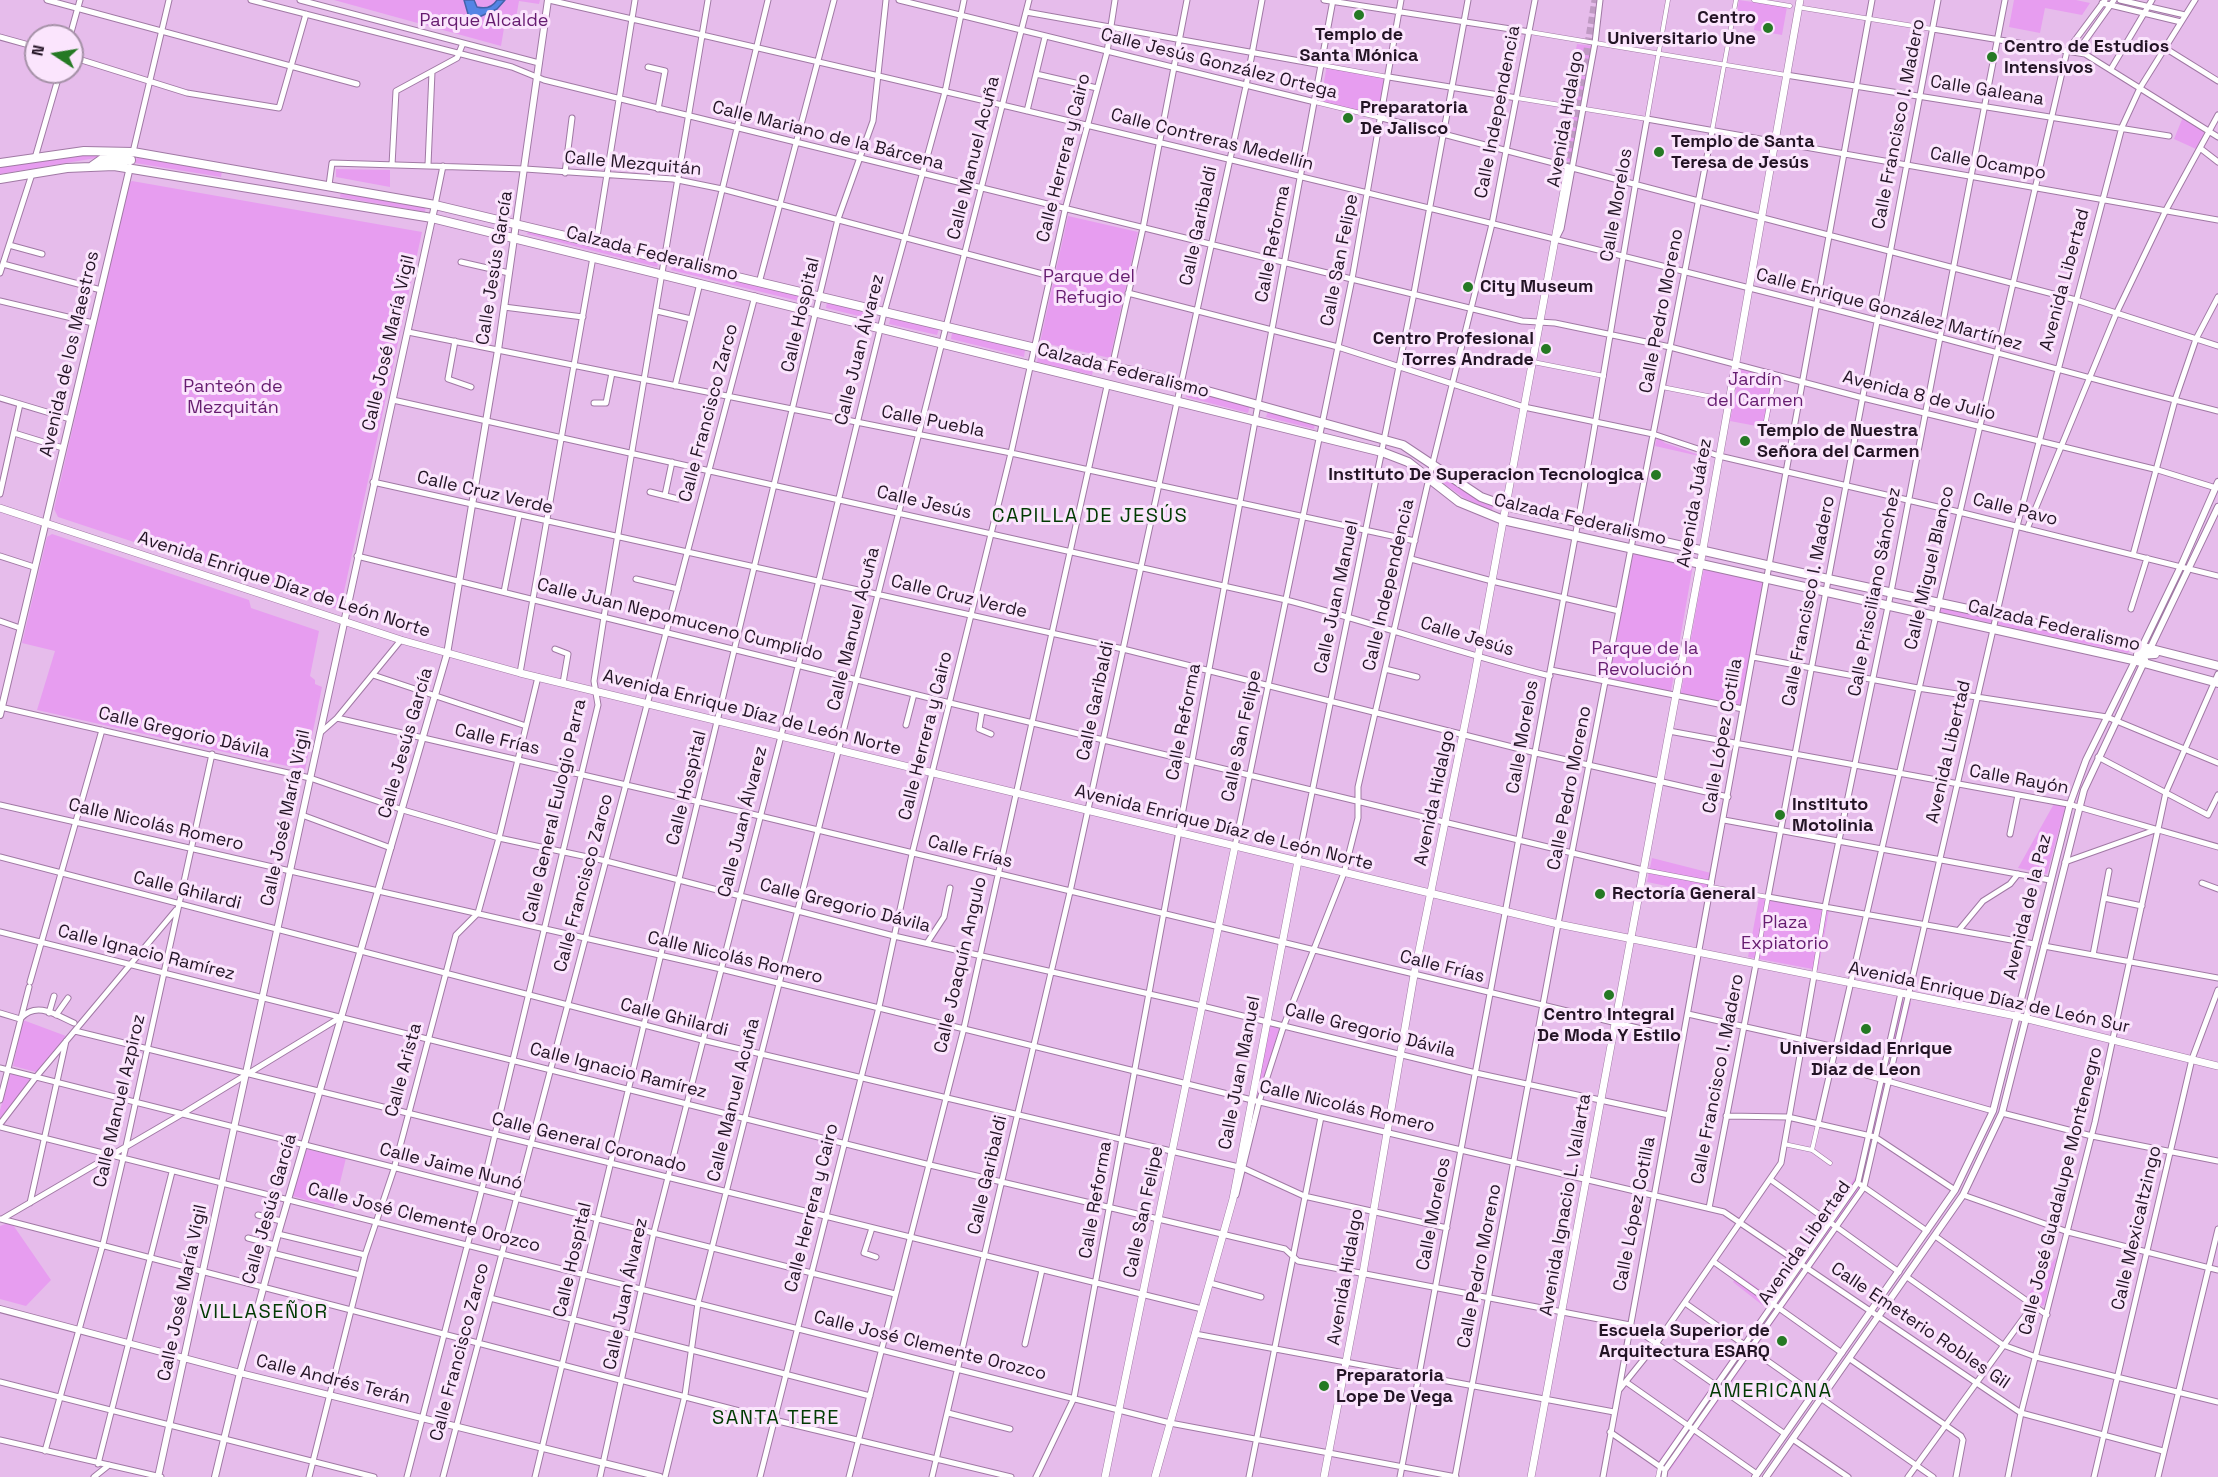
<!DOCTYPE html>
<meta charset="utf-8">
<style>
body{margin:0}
#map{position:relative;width:2218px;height:1477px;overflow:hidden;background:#e6bceb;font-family:"Space Grotesk",sans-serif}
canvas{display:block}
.north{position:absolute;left:24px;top:24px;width:60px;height:60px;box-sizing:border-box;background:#fbe5fd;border:2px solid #a591a7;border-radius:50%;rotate:282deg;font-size:16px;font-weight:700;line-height:24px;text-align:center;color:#231425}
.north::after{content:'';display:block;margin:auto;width:21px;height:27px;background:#257924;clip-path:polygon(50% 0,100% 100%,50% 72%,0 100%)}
</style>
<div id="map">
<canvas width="2218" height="1477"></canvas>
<div class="north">N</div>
</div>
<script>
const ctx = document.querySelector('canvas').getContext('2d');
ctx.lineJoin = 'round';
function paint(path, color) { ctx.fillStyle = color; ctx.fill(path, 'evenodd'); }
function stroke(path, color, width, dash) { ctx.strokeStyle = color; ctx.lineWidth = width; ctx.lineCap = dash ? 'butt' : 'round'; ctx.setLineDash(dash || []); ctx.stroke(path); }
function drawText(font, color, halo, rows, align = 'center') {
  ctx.font = font + ' "Space Grotesk",sans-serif'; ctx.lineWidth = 6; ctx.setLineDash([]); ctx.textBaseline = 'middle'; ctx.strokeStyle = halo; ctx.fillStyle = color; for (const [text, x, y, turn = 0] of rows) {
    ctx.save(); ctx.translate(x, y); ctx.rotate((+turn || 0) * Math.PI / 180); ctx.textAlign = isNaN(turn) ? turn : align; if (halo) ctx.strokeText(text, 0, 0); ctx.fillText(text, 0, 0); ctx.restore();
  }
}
paint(new Path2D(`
 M334,0H540L539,4L519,1L514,29L504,28L501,46Z
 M1739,0L1787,7L1782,35L1754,30L1755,23L1736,20Z
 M2014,0H2076L2090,3L2082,15L2045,8L2040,33L2009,27Z
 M1577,44L1593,46L1583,106L1566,103Z
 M1327,65L1386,76L1379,118L1320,104Z
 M1572,109L1582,111L1572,162L1563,160Z
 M2183,117L2205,131L2196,149L2174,139Z
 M81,154H102V157L0,174V167Z
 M137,157L222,171L221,177L135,163Z
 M336,169L390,170V187L336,177Z
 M132,181L422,232L340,610L58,517L54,509L129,183Z
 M341,191L426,205L425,212L340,197Z
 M1068,216L1138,232L1110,358L1040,342Z
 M528,231L659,260L657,267L527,234Z
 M673,264L812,298L811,304L671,270Z
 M827,301L877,313L875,320L826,308Z
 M891,317L939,329L937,335L889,324Z
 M952,332L1025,350L1024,357L951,339Z
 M1039,353L1094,366L1092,375L1037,362Z
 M1740,367L1778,376L1767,428L1730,421Z
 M1188,387L1250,406L1248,413L1186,397Z
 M1268,411L1315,423L1314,429L1266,417Z
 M1657,437L1665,443L1708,458L1655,446Z
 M1440,472L1493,504L1492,511L1464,498L1439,480Z
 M52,534L249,600L251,608L319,631L310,676L315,680V684L322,687L305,770L37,710L55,651L22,643L47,537Z
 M1634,551L1693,565L1670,697L1607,685Z
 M1704,567L1763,580L1740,710L1680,698Z
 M1938,605L1993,617L1992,623L1936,611Z
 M1998,618L2131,648L2128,653L1996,624Z
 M2055,802L2066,804L2047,874L2018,868Z
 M1652,858L1711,873L1706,894L1647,882Z
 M1759,898L1829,910L1818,970L1748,957Z
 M1896,1000L1911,1003L1864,1193L1670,1470L1658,1462L1766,1308L1733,1282L1738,1274L1773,1299L1856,1176Z
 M23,1020L66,1036L36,1072L13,1066Z
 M1269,1024L1280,1026L1258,1097H1255Z
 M11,1073L32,1078L0,1122V1110Z
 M306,1149L346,1158L334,1207L292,1196Z
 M11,1222L51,1280L26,1306L0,1299V1226Z
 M2057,1256L2044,1305L2042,1306L2027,1296Z`), '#e79df0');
const water = new Path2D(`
 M464,0H474L477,7C485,9 492,8 497,0H505L497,9L470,21Z`);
paint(water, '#5484e5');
stroke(water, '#4562ab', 1.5);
stroke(new Path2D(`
 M1568,169L1595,0`), '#bf9ac3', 7, [7, 3.5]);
const pedestrian = new Path2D(`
 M1754,0L1790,6
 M1803,8L1932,29
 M1530,32L1786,75
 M1322,65L1388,77
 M1517,98L1647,119L1668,0
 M1315,102L1381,118
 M1712,131L1736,0
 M1533,362L1604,376
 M1662,387L1728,400
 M1765,426L1775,375
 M1644,870L1712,883
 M1711,887L1768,897L1756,963
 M1814,975L1825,907
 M1784,1144L1812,1150L1830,1163
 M1812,1150L1818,1124
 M1658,1477L1660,1467`);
const minor = new Path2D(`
 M47,0L357,84
 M251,0L512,67L544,80L1522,321L1555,323L1670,347L1863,398L2158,470L2216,488
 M300,0L539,63
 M549,0C973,96 1396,198 1817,305C1951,339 2084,378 2218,411
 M899,0L1315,102
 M1324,0L1530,32
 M1938,0L1768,897L2034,944
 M2120,0L2185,15
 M2102,3L2181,22
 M1026,12L1322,65
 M1933,29L2085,54L2218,137
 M70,36L80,0
 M0,37L36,47
 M2165,48L2218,81
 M2077,52L2114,0
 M72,57L187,93L279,108L306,14
 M648,67L665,71L658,109
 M2111,69L2152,0
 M1036,74L1097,88
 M1786,75L2169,136
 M1389,77L1517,98
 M1027,111L1045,37
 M1382,118L2076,300L2218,346
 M2200,148L2218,162
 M133,152L169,0
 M35,158L60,72
 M392,165L396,91L457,58L463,43
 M428,165L432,72
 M565,173L572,118
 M329,185L332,163L525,169L673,179L722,189L1050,276
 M435,205L443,166
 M1557,237L1561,229L1595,43L1600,0
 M596,243L635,0
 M9,245L42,254
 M461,262L509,273
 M3,264L101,290
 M703,269L768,0
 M0,273L32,174
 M759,283L834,0
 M1128,293L1338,347L1524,407L1653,434L1719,456L1959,512L2218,576
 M0,301L93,323
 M504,307L583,317
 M657,311L691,319
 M408,332L1011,453L1415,541
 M455,341L448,379L471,387
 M1112,367L1143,228L1187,0
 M675,386L700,283
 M0,398L70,419
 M393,400L1286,600C1375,623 1461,654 1550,676
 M594,403H606L612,373
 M1765,426L1793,432
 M14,433L63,448
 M373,482L1123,649L1536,753L1728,797
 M650,492L678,499
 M0,494L20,404
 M665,495L672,462
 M2027,529L2116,314L2166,210L2218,115
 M2133,555L2175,400L2196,339L2218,297
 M0,556L34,567
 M357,556L950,703L1643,870
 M1411,559L1492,581L1619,611
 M636,579L678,589
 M504,592L519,516
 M2131,609L2147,558
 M0,621L20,628
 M555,649L568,654L563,683
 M1753,657L1918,688L2107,717L2218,763
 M1385,669L1417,677
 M1551,670L1743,709
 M520,673L593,257
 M373,675L526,726
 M0,707L310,778L403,810L499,838L606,861L894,936L1202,1006L1476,1073L1669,1115
 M982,711L979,729L991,734
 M337,718L760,816L1683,1039
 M906,725L914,694
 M1669,731L2068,804L2218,847
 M320,733L337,718L401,640
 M2098,757L2208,815L2218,795
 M0,805L721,969L1321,1117L1724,1212L2021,1413L2163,1451
 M302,815L391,848
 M1724,820L2050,880
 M2010,834L2018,795
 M1235,846L1352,279L1401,0
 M0,857L702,1040L1243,1168L1304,1196L1447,1228
 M1298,861L1414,293L1468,0
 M2065,862L2155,830
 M2202,883L2218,889
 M2104,898L2142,906
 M1825,907L1891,592L2005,0
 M1959,930L1983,901L2010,884L2018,874
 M0,932L930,1165L1285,1249L1298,1261L1630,1325L1785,1434
 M927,943L944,917L950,888
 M2044,946L2218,978
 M2093,955L2109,871
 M30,982L102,730
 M0,1013L20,1019
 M49,1013L54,996
 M1688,1014L1835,1047
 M56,1015L68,998
 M21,1018C37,1001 56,1015 74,1023
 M75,1031L1202,1309
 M1831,1065L1993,1111
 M0,1068L895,1294
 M0,1100L29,987
 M2002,1113L2092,1136L2218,1161
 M1726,1116L1788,1117L1875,1137L1955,1190
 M0,1124L36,1077L176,910
 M1818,1124L2067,51L2105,0
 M0,1127L1170,1423L1456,1477
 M1771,1180L1899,1272
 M1861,1185L1927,1231
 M1236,1195L1259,1102L1284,1025L1344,873L1358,818V787L1429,478L1492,224L1535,0
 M1963,1195L2068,1232L2218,1270
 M30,1203L66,1041
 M1709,1208L1756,964
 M258,1215L281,1221
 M1,1219L774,1420L1011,1477
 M2,1219L182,1114L341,1017
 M872,1228L864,1253L876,1257
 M278,1234L365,1255
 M1935,1236L2047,1315
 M248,1238L275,1245
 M272,1253L360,1275
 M1714,1262L1842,1353
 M1907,1277L2003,1345L2036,1357L2218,1402
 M1210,1283L1261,1297
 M490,1298L870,1396
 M1685,1303L1933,1477
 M1195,1334L1614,1412
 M1025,1344L1042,1270
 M1850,1359L1961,1436L1963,1440L1956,1477
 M0,1382L374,1477
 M1626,1382L1757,1474
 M1619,1390L1656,1344L1781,1163L1814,976
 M948,1413L1010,1429
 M1610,1432L1662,1468
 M0,1440L161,1477
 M1794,1440L1848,1477
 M45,1451L103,1244L126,1146L212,754
 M98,1464L172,1172
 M1660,1466L1858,1182L1901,993
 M94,1477L109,1465
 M309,1477L365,1255L394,1169L456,935L478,913L499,838L538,677
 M407,1477L482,1189L598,705L594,681L604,617L708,0
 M443,1477L755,296
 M535,1477L838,219L873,121L886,0
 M600,1477L654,1232L781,736L884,313L945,92L964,0
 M665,1477L685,1395L698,1303L1029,0
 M760,1477L879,1007L912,854L1011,453L1065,210L1107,52L1115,0
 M849,1477L964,1028L1107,386
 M932,1477L1070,892L1246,86L1262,0
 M1036,1477L1074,1398L1333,0
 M1249,1477L1321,1117
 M1400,1477C1458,1156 1521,837 1579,516C1603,384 1623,251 1647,119L2218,220
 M1455,1477L1558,924L1712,131
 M1603,1477L1872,0
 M1664,1477L1665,1470L1864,1187L2017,526L2122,127L2140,88L2195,0
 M1908,1477L2033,1305
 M2008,1477L2021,1413L2095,1122L2166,792L2218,674
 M2094,1477L2192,1059L2218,990
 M2158,1477L2218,1229`);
const tertiary = new Path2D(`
 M2141,649L2181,566L2218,482
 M2149,651L2218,507
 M0,715L130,167
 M0,1309L240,1373L660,1477
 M158,1477L435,205
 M215,1477L240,1373L278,1234L447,654L498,350L548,0
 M1755,1477L1955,1190L1993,1111L2070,804L2086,760L2136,659
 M1766,1477L1963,1195L2002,1113L2084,790L2145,660`);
const secondary = new Path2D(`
 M0,508L401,640L520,673L1558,924L2016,1016L2218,1066
 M1105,1477L1235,846
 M1155,1477L1233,1199L1298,861
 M1324,1477L1363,1273L1414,975L1473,684L1568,169
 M1531,1477L1703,549L1800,0`);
const primary = new Path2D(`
 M0,163L84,151L133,152L435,205L1153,376L1403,445L1481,497L1506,506L1828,579L2140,646L2218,666
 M92,166L102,159L131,160
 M0,179L67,168L114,166L432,218L1382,452L1408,462L1459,502L1503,520L2133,660L2218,683
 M2138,655L2155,654`);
stroke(pedestrian, '#a079a4', 5);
stroke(minor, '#a079a4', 7);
stroke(tertiary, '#a079a4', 8);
stroke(secondary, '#a079a4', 8);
stroke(primary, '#a079a4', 10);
stroke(pedestrian, '#fff', 4);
stroke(minor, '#fff', 5);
stroke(tertiary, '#fff', 6);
stroke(secondary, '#fff', 7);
stroke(primary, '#fff', 8);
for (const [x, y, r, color] of [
 [1359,15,6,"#257924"],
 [1768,28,6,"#257924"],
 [1992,57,6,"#257924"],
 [1348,118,6,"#257924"],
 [1659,152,6,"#257924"],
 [1468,287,6,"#257924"],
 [1546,349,6,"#257924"],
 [1745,441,6,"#257924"],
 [1656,475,6,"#257924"],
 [1780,815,6,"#257924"],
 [1600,894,6,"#257924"],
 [1609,995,6,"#257924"],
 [1866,1029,6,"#257924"],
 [1782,1341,6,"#257924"],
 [1324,1386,6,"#257924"]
]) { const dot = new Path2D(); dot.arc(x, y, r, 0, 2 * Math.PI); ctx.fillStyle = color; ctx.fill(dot); stroke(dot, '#fbe5fd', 2); }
drawText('bold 18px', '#231425', '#fbe5fd', [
 ["Centro",1756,18,"right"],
 ["Universitario Une",1756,39,"right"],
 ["Templo de",1359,35,"center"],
 ["Santa Mónica",1359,56,"center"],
 ["Centro de Estudios",2004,47],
 ["Intensivos",2004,68],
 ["Preparatoria",1360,108],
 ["De Jalisco",1360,129],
 ["Templo de Santa",1671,142],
 ["Teresa de Jesús",1671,163],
 ["City Museum",1480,287],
 ["Centro Profesional",1534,339,"right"],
 ["Torres Andrade",1534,360,"right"],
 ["Templo de Nuestra",1757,431],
 ["Señora del Carmen",1757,452],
 ["Instituto De Superacion Tecnologica",1644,475,"right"],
 ["Instituto",1792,805],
 ["Motolinia",1792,826],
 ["Rectoría General",1612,894],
 ["Centro Integral",1609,1015,"center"],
 ["De Moda Y Estilo",1609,1036,"center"],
 ["Universidad Enrique",1866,1049,"center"],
 ["Diaz de Leon",1866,1070,"center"],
 ["Escuela Superior de",1770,1331,"right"],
 ["Arquitectura ESARQ",1770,1352,"right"],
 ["Preparatoria",1336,1376],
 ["Lope De Vega",1336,1397]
], 'left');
drawText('18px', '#661c70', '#fbe5fd', [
 ["Parque Alcalde",484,21],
 ["Parque del",1089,277],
 ["Refugio",1089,298],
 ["Jardín",1755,380],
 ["del Carmen",1755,401],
 ["Panteón de",233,387],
 ["Mezquitán",233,408],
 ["Parque de la",1645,649],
 ["Revolución",1645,670],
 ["Plaza",1785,923],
 ["Expiatorio",1785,944]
]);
drawText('18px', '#231425', '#fbe5fd', [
 ["Calle Jesús González Ortega",1219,64,14],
 ["Calle Galeana",1987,91,9],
 ["Calle Independencia",1498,112,-79],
 ["Avenida Hidalgo",1566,119,-80],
 ["Calle Francisco I. Madero",1899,124,-79],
 ["Calle Mariano de la Bárcena",828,136,14],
 ["Calle Contreras Medellín",1212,140,14],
 ["Calle Manuel Acuña",974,158,-76],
 ["Calle Herrera y Cairo",1064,158,-76],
 ["Calle Mezquitán",633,164,5],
 ["Calle Ocampo",1988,164,10],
 ["Calle Morelos",1617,205,-80],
 ["Calle Garibaldi",1199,226,-78],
 ["Calle Reforma",1273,244,-79],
 ["Calzada Federalismo",652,254,14],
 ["Calle San Felipe",1340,260,-79],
 ["Calle Jesús García",495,268,-81],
 ["Avenida Libertad",2065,280,-75],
 ["Calle Enrique González Martínez",1889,310,15],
 ["Calle Pedro Moreno",1662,311,-79],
 ["Calle Hospital",801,315,-77],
 ["Calle José María Vigil",389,343,-77],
 ["Calle Juan Álvarez",860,350,-76],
 ["Avenida de los Maestros",70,354,-77],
 ["Calzada Federalismo",1123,371,14],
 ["Avenida 8 de Julio",1919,396,14],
 ["Calle Francisco Zarco",709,413,-75],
 ["Calle Puebla",933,422,11],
 ["Calle Cruz Verde",485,493,13],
 ["Calle Jesús",924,503,13],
 ["Avenida Juárez",1695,503,-80],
 ["Calle Pavo",2015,510,14],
 ["Calzada Federalismo",1580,520,13],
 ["Calle Miguel Blanco",1930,568,-77],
 ["Avenida Enrique Díaz de León Norte",284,585,18],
 ["Calle Independencia",1389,585,-77],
 ["Calle Prisciliano Sánchez",1875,592,-79],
 ["Calle Cruz Verde",959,597,13],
 ["Calle Juan Manuel",1337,597,-78],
 ["Calle Francisco I. Madero",1809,601,-79],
 ["Calle Juan Nepomuceno Cumplido",680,620,14],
 ["Calzada Federalismo",2054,626,13],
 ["Calle Manuel Acuña",854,629,-76],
 ["Calle Jesús",1467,637,17],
 ["Calle Garibaldi",1096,701,-78],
 ["Avenida Enrique Díaz de León Norte",752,713,14],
 ["Calle Reforma",1184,722,-79],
 ["Calle Gregorio Dávila",184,733,13],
 ["Calle Herrera y Cairo",926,736,-76],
 ["Calle San Felipe",1242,736,-78],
 ["Calle López Cotilla",1723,736,-80],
 ["Calle Morelos",1523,737,-80],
 ["Calle Frías",497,740,13],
 ["Calle Jesús García",406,743,-74],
 ["Avenida Libertad",1949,752,-77],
 ["Calle Rayón",2019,780,10],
 ["Calle Hospital",687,788,-76],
 ["Calle Pedro Moreno",1570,788,-79],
 ["Avenida Hidalgo",1435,798,-78],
 ["Calle General Eulogio Parra",555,811,-77],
 ["Calle José María Vigil",286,818,-78],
 ["Calle Juan Álvarez",743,822,-76],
 ["Calle Nicolás Romero",156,825,13],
 ["Avenida Enrique Díaz de León Norte",1224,828,14],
 ["Calle Frías",970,852,14],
 ["Calle Francisco Zarco",584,883,-75],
 ["Calle Ghilardi",187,891,14],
 ["Calle Gregorio Dávila",845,906,14],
 ["Avenida de la Paz",2028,907,-76],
 ["Calle Ignacio Ramírez",146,953,14],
 ["Calle Nicolás Romero",735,958,13],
 ["Calle Joaquín Angulo",961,965,-77],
 ["Calle Frías",1442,967,14],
 ["Avenida Enrique Díaz de León Sur",1989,998,12],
 ["Calle Ghilardi",674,1018,14],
 ["Calle Gregorio Dávila",1370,1031,14],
 ["Calle Arista",404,1070,-75],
 ["Calle Ignacio Ramírez",618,1071,14],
 ["Calle Juan Manuel",1240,1073,-79],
 ["Calle Francisco I. Madero",1718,1079,-79],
 ["Calle Manuel Acuña",734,1100,-76],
 ["Calle Manuel Azpiroz",120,1101,-77],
 ["Calle Nicolás Romero",1347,1107,13],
 ["Calle General Coronado",589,1143,14],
 ["Calle Jaime Nunó",451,1167,14],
 ["Calle Garibaldi",988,1175,-77],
 ["Calle José Guadalupe Montenegro",2061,1191,-76],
 ["Calle Reforma",1096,1200,-80],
 ["Avenida Ignacio L. Vallarta",1566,1205,-80],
 ["Calle Herrera y Cairo",812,1208,-76],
 ["Calle Jesús García",270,1209,-74],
 ["Calle San Felipe",1144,1212,-78],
 ["Calle Morelos",1434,1214,-79],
 ["Calle López Cotilla",1635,1214,-79],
 ["Calle José Clemente Orozco",424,1218,14],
 ["Calle Mexicaltzingo",2137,1228,-77],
 ["Avenida Libertad",1805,1243,-55],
 ["Calle Hospital",573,1260,-77],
 ["Calle Pedro Moreno",1480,1266,-79],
 ["Avenida Hidalgo",1346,1277,-80],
 ["Calle José María Vigil",183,1293,-78],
 ["Calle Juan Álvarez",626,1294,-78],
 ["Calle Emeterio Robles Gil",1920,1326,34],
 ["Calle José Clemente Orozco",930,1346,14],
 ["Calle Francisco Zarco",460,1352,-75],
 ["Calle Andrés Terán",333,1380,14]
]);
ctx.letterSpacing = '1.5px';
drawText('20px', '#013a02', '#fbe5fd', [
 ["CAPILLA DE JESÚS",1090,517],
 ["VILLASEÑOR",264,1313],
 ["AMERICANA",1771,1392],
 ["SANTA TERE",776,1419]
]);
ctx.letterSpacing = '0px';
</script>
